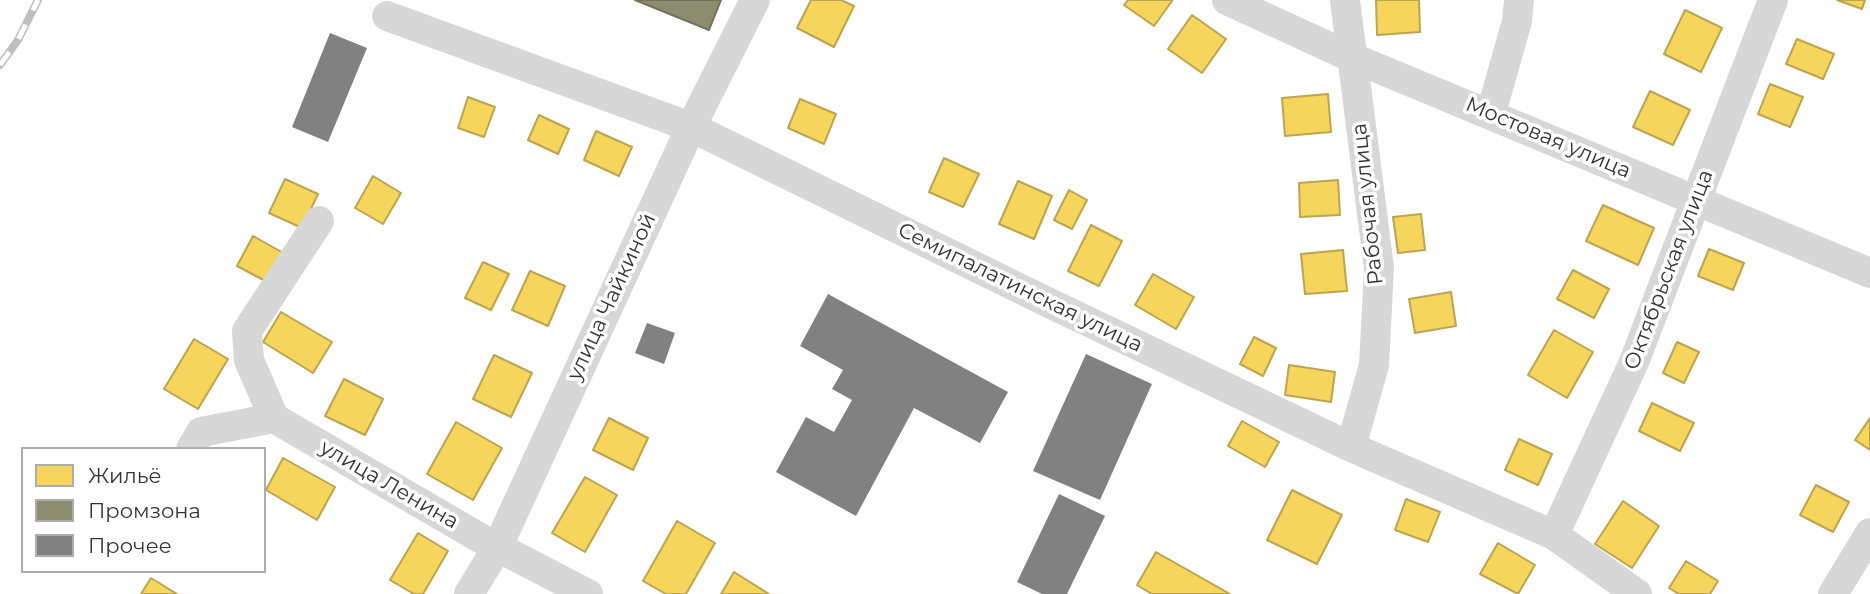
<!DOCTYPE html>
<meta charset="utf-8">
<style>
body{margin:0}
#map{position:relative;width:1870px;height:594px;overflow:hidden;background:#fff;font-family:Montserrat,sans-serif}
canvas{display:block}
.legend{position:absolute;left:21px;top:447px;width:245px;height:126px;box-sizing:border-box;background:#fff;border:2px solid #adadad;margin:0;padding:9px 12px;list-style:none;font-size:21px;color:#333}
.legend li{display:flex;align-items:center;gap:14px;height:35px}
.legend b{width:35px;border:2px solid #adadad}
</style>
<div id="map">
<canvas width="1870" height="594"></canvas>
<ul class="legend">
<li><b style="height:19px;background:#f6d55c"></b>Жильё</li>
<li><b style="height:19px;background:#8c8c6e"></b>Промзона</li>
<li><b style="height:19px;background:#818181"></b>Прочее</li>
</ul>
</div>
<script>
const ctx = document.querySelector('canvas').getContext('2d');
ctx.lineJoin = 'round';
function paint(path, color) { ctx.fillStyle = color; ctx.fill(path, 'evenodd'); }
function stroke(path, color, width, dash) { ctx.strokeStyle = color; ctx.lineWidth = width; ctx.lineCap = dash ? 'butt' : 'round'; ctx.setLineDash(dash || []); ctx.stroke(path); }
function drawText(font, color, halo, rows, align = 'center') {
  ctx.font = font + ' Montserrat,sans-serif'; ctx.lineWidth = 7; ctx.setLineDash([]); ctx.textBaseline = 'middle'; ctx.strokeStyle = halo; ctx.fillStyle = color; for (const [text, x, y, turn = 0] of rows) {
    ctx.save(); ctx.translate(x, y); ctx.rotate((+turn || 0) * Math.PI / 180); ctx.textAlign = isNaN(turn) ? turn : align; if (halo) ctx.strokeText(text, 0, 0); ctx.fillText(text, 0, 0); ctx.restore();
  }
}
const homes = new Path2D(`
 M811,0H841L854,6L834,47L797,28Z
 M1128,0H1172V1L1154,26L1124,5Z
 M1376,0H1419L1420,32L1377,35Z
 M1837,0H1865L1862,9Z
 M1685,10L1722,28L1701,72L1664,54Z
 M1192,15L1226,39L1202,73L1168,49Z
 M1797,39L1834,54L1823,79L1786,64Z
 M1770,84L1803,97L1790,127L1758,114Z
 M1650,91L1690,110L1673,145L1633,127Z
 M1328,94L1331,132L1285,136L1282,98Z
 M468,97L495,107L484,137L458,128Z
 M800,99L836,114L824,144L788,128Z
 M539,115L569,129L558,154L528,140Z
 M596,131L632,147L619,176L584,160Z
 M944,158L979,174L963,207L929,192Z
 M373,176L401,193L383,224L355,208Z
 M285,179L318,194L302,228L269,213Z
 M1338,180L1340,215L1300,217L1299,183Z
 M1018,181L1052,196L1034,239L999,224Z
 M1069,190L1087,200L1072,229L1054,220Z
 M1603,205L1654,228L1638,265L1586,241Z
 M1421,214L1425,250L1398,253L1393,217Z
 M1091,225L1122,241L1099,286L1068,271Z
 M253,236L287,255L271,284L237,266Z
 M1709,249L1744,263L1733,290L1698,276Z
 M1343,250L1347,291L1305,294L1301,254Z
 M483,262L509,274L491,310L465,298Z
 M1573,270L1609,289L1594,318L1557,299Z
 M530,271L565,286L548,326L512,310Z
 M1153,274L1194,297L1176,329L1135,305Z
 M1451,292L1456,326L1415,333L1409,299Z
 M281,312L332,342L313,373L263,342Z
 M1554,330L1593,352L1567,398L1528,375Z
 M1254,337L1276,348L1263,376L1240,364Z
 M194,339L228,359L198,409L164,389Z
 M1677,342L1699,352L1684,383L1663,373Z
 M494,355L532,373L511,417L473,399Z
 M1289,365L1335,372L1331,402L1285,395Z
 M344,379L383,399L365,435L325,416Z
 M1652,403L1694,423L1680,451L1639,431Z
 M609,418L648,438L633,470L593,450Z
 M1870,418V450L1855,440Z
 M1242,421L1279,442L1265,467L1228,446Z
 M456,422L502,448L473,500L427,474Z
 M1519,439L1552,454L1538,485L1505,470Z
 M283,458L335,487L317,520L266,490Z
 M585,477L617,495L585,552L552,533Z
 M1816,485L1849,502L1833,532L1800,515Z
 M1292,490L1342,515L1317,564L1267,540Z
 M1406,499L1440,512L1428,542L1395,530Z
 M1623,501L1659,526L1632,568L1595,544Z
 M677,521L715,543L686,594H666L643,581Z
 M418,533L448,551L423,594H414L390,580Z
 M1498,543L1535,565L1518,594L1480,574Z
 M1156,552L1230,594H1152L1137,585Z
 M1686,561L1718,581L1710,594H1679L1669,588Z
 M734,572L769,594H721Z
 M151,578L177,594H141Z`);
paint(homes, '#f6d55c');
stroke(homes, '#bca450', 2);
const industry = new Path2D(`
 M635,0H721L709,30Z`);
paint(industry, '#8c8c6e');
stroke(industry, '#71715c', 2);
paint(new Path2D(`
 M330,33L367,48L328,142L292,127Z
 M828,294L1008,392L980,443L914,408L856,516L776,472L806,417L834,432L852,400L832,389L843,370L800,346Z
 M647,323L675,333L664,364L635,353Z
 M1086,354L1152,384L1100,500L1033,471Z
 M1059,494L1105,516L1067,594H1042L1017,582Z`), '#818181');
stroke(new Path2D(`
 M1227,0L1351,57L1870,273
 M1345,0L1379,268L1374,365L1351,447
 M387,16L691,127L1041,299L1351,447L1554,535L1637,594
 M1491,113L1517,21L1519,0
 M274,418L249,360L247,331L319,221
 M191,449L201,432L274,418L480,538L588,594
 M1554,535L1634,362L1773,0
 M469,594L498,546L691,127L755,0
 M1833,594L1870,533`), '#d7d7d7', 30);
const rail = new Path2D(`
 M0,65L18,40L38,0`);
stroke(rail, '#bebebe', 8);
stroke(rail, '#fff', 5, [16]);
drawText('21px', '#333', '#fff', [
 ["Мостовая улица",1548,138,23],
 ["Рабочая улица",1368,204,-96],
 ["Октябрьская улица",1669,270,-69],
 ["Семипалатинская улица",1020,288,26],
 ["улица Чайкиной",612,297,-65],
 ["улица Ленина",389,485,30]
]);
</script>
